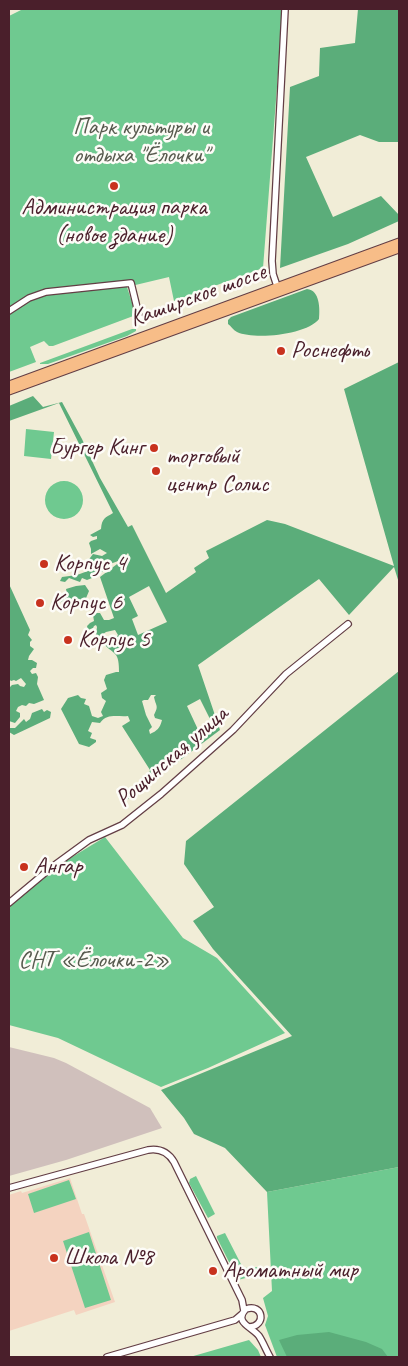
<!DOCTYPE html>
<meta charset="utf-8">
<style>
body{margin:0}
#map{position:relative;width:408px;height:1366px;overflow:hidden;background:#f1edd7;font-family:Caveat,sans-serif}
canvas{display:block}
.frame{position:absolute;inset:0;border:10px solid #4a1f2b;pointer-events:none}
</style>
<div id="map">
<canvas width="408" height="1366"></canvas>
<div class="frame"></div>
</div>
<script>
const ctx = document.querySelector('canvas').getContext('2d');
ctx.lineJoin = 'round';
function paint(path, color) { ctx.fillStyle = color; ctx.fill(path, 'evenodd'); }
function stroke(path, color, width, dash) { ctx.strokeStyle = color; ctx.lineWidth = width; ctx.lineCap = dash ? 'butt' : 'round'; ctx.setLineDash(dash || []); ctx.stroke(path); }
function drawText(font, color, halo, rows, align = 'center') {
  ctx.font = font + ' Caveat,sans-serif'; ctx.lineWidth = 5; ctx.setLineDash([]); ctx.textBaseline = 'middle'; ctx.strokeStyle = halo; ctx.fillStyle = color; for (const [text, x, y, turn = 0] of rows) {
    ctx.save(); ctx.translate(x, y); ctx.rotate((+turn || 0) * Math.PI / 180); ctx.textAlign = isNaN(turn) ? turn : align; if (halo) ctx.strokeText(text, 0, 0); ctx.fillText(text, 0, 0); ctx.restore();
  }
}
paint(new Path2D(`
 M70,1178L82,1214H84L115,1302L76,1315L74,1310L9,1331V1195L21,1191L22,1193Z`), '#f4d3c0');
paint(new Path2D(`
 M9,1047L54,1058L66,1063L150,1108L162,1128L66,1160L9,1176Z`), '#d0c0bc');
paint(new Path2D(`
 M23,9H283L263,268L174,301L169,277L127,287L136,315L53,346H49L44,341L30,347L36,362L9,372V16Z
 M132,329H136V331L127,336L48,364H40V363Z
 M26,429L54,432L51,459L24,456Z
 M45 500a19 19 0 1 1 38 0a19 19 0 1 1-38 0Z
 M105,837L183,938L217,958L285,1033L208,1068L161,1087L58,1038L9,1025V907L54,868Z
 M399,1167V1357H277L265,1325L268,1316L263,1298L272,1291L267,1192Z
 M196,1176L215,1214L208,1218L189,1183L190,1179Z
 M69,1180L76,1199L34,1213L28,1194Z
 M89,1232L111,1300L85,1308L63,1241Z
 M225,1233L243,1268L258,1267L259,1272L257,1275L238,1280L217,1238V1236Z
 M249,1340L258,1350L261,1357H190Z`), '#6fc990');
paint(new Path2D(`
 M358,9H399V142H379L360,135L306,157L333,217L381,196L399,215V221L348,244L280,268L290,87L319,76L320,48L355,43Z
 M307,289C320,290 320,309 319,319C307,335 254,340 237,332C233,330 231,326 228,324V320L231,317Z
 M399,362V583L394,567L349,615L319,579L198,665L220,730L127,800L129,795L140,783L144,777L149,774L150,770L122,726L130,721L128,716C117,717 107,713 100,723L92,722L88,731L92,733L90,738L96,740V742L89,747L79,744L61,709L68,698L78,695L81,698L86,699L84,704L89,706L92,716L98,718L103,716L101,712L106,701L102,698L101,693L107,689L104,680L106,675L116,672H119C119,668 119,659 116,655C112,650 106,648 103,642L106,640L111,644L118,635L115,630L106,632L99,637L96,635L97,627L96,625L94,626L93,628L88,630L87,626L90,623L94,621L93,615L96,613H100L104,620H109L114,618L100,577L129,555L128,553L121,560L110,564L102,572H99L92,578L87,580L82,578L80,582L69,578L65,582L60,581L62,577L77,575L96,568L97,564L95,562L92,564L87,562L93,554L102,556L107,553L100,549L91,554V549L89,543L91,541L97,539V536L93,537L90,535L101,529C102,518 105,518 113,513L59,403L9,421V406L33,396L43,407L62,402L82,439L100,478L128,527L132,525L166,593L196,572L194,568L209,558L206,551L267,520L285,524L394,566L344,389ZM149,586L167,622L138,635L132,619L138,616L129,597ZM151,695H156L154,697C156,707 159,705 154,715L155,718L162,720C160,728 157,731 150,734L149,730L152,727L146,715L142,701L144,700H148ZM200,699L215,729L201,736L187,706Z
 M9,584L30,630L28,635L32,640L30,642V646L34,649L29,656L28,660H32L37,663L36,668H33L30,671L32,674L36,673L38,677L37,684L44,700L34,704L29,703L26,706L22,705L18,707L16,711L20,713V717L15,723L9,721V688L12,685L18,684L20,686L24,687L26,684L21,678L16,681L14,680L11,681L9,679Z
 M85,585L89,591L84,603L71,607L68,606L69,602L67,600L55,604L51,602L67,594L66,589L76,586Z
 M399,671V1167L267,1192L225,1148L194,1134L184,1118L161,1090L292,1036L213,949L193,921L214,907L184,864L186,841Z
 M42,709L44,712L47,710L51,712L50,718L14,735L9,732V728H15L24,719L26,722L30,719L32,713Z
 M329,1332L366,1342L382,1349L388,1357H287L279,1340L297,1335Z`), '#5bad7a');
const minor = new Path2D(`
 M278,289L273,274L272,261L285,9
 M9,311L29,298L46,292L131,283L140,320
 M9,903L52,867L89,840L122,825L161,794L233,730L286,674L348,624
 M9,1188L148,1150C160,1148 168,1152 174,1162L242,1300L244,1311
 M249,1327C267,1326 263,1303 246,1309C233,1322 252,1327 259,1336C263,1342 266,1350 270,1357
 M107,1357L235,1320L242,1314`);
const major = new Path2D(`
 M9,385L399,242
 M9,391L399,249`);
stroke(minor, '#633e45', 8);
stroke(major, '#633e45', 9);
stroke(minor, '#fff', 5.5);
stroke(major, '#f7bd88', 7);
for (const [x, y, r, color] of [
 [114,186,5,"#c8321e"],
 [281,351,5,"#c8321e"],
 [154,448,5,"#c8321e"],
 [156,471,5,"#c8321e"],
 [44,564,5,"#c8321e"],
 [40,603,5,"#c8321e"],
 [68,640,5,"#c8321e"],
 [24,867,5,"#c8321e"],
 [54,1258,5,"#c8321e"],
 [213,1271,5,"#c8321e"]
]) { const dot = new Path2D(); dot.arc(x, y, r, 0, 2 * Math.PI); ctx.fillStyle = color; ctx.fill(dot); stroke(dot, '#fdfcf7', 2); }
drawText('24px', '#575a4e', '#fdfcf7', [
 ["Парк культуры и",141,128],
 ["отдыха \"Ёлочки\"",141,156],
 ["СНТ «Ёлочки-2»",94,961]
]);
drawText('24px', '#4a1f2b', '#fdfcf7', [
 ["Администрация парка",114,208,"center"],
 ["(новое здание)",114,236,"center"],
 ["Роснефть",291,351],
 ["Бургер Кинг",144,448,"right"],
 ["торговый",166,457],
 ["центр Солис",166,485],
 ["Корпус 4",54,564],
 ["Корпус 6",50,603],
 ["Корпус 5",78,640],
 ["Ангар",34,867],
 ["Школа №8",64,1258],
 ["Ароматный мир",223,1271]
], 'left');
drawText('24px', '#4a1f2b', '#fdfcf7', [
 ["Каширское шоссе",198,296,-20],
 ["Рощинская улица",172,757,-41]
]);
</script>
